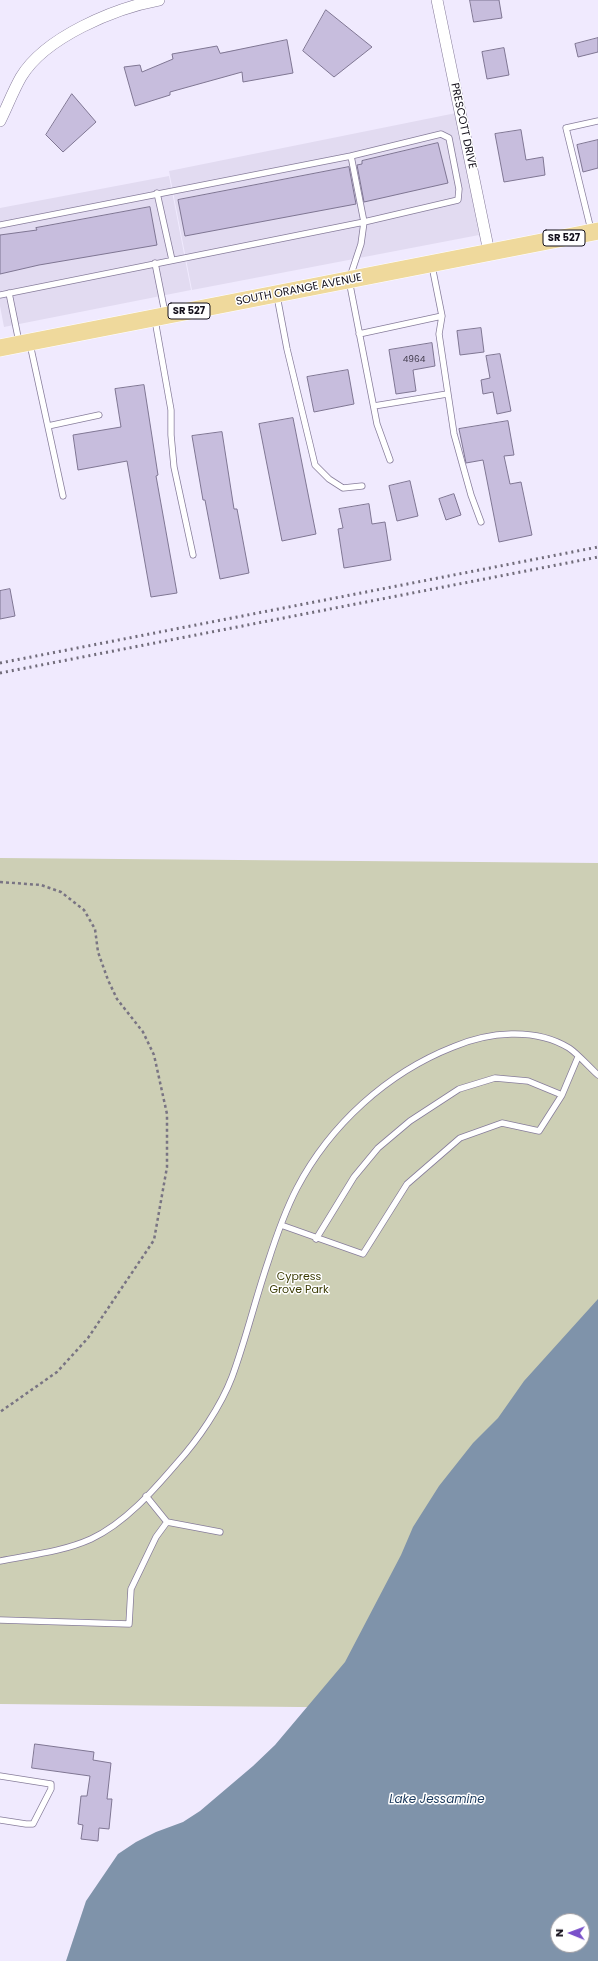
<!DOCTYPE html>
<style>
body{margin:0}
#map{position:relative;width:598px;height:1961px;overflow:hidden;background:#f0eafe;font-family:Poppins,sans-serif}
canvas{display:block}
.north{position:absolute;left:550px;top:1913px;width:40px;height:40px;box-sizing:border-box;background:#fff;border:1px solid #a19fa4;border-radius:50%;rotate:271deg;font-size:11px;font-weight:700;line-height:16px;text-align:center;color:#14101b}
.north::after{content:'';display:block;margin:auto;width:14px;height:18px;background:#7a51ca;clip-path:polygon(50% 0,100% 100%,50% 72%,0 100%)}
</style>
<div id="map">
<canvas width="598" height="1961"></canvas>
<div class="north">N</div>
</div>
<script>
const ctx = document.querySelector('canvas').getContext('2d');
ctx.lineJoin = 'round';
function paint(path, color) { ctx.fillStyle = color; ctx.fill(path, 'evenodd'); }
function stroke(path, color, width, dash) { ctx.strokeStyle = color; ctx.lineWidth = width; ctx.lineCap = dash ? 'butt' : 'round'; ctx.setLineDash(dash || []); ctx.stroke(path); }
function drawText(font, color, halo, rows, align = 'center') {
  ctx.font = font + ' Poppins,sans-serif'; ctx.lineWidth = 3; ctx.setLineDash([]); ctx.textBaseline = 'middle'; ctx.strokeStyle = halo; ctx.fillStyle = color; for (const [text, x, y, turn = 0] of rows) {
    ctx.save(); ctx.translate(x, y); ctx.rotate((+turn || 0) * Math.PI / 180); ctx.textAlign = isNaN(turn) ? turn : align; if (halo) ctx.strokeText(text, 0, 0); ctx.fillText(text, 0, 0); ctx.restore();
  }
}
paint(new Path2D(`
 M456,113L479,235L192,290L169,171Z
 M169,176L191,290L4,327L0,306V208Z`), '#e2dbf1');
paint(new Path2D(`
 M0,858L598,863V1710L0,1704Z`), '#cdcfb5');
paint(new Path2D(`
 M598,1299V1961H66L86,1901L118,1854L136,1842L156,1832L183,1822L200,1811L253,1766L275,1745L345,1662L401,1555L413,1527L439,1486L473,1443L498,1418L524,1381ZM558,1921H582V1945H558Z`), '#7f93aa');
const building = new Path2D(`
 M470,0H499L502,18L474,22Z
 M326,10L372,47L334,77L303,51Z
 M598,38V52L578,57L575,44Z
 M287,40L293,73L243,82L242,72L170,92V95L135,106L124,67L140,65L142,72L173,59L172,54L217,46L220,53Z
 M504,48L509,75L487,79L482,52Z
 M72,94L96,122L63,152L46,135Z
 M521,130L526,160L543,157L545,175L504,182L495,134Z
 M598,140V168L583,172L577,145Z
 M438,143L448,183L364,202L357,165L362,164V161Z
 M349,167L356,204L185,236L178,200Z
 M150,207L157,245L39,265L0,274V235L37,230L36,228Z
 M481,328L484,352L460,355L457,331Z
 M432,343L435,366L413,370L416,391L396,394L389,350Z
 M500,354L511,411L497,414L493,392L483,394L481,380L490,378L486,356Z
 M348,370L354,404L314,412L307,377Z
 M144,385L158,475L156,476L177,593L151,597L127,461L78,470L73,435L121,427L115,389Z
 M293,418L316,534L282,541L259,424Z
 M508,421L514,455L504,456L510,484L521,482L532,535L499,542L483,460L466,463L459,429Z
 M222,432L234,509H237L249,573L220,579L205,500H203L192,436Z
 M410,481L418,516L397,521L389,486Z
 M454,494L461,515L446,520L439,499Z
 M369,504L372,524L385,522L391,560L344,568L338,529L343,528L339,509Z
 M10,589L15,616L0,619V591Z
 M35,1744L94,1752L93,1760L111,1763L107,1799H112L109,1829L99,1828L98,1841L81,1839L83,1825L78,1824L81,1796H87L90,1776L32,1768Z`);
paint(building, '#c7bddd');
stroke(building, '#7f7693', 1);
const service = new Path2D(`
 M157,193L172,260
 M0,225L351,156
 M591,230L566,128L598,121
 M155,263L165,313
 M432,266L442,316L439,334L454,434L471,495L481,522
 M9,293L19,342
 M0,295L364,222L351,156L441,134L449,138L459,189L458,200L364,222L361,244L349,280L377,424L390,460
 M277,296L287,349L315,465L329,479L343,488L362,486
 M155,320L171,410V435L174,467L193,555
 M359,334L442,316
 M30,344L63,496
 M374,406L447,394
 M48,426L99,415
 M281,1225L363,1254L407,1184L460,1138L502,1123L539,1131L562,1095L578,1057
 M316,1239L354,1177L378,1148L410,1121L459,1089L495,1078L528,1081L562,1095
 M146,1496L167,1522
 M0,1561C30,1555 62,1552 91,1539C125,1523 153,1491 177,1463C198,1440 221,1406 232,1377C246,1339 255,1300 268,1262C276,1237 285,1211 297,1188C330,1125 387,1073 453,1047C488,1032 535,1027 569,1048C578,1054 589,1067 598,1075
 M0,1620L129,1624L131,1589L156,1537L167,1522L220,1532
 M0,1776L51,1784V1789L33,1824H26L0,1820`);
const minor = new Path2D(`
 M437,0L489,252
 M0,121C7,107 13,91 21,77C45,37 115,8 159,0`);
const primary = new Path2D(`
 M0,348L598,231`);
stroke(service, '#877d9b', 7);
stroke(minor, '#877d9b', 12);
stroke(primary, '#fff', 18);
stroke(new Path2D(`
 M0,882L41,885L61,892L84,910L95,929L98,952L108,980L117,999L143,1032L154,1055L167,1114V1167L154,1240L88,1338L57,1372L0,1412`), '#797483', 2.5, [3, 3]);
stroke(service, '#fff', 5.5);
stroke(minor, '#fff', 11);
stroke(primary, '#efd99c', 17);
stroke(new Path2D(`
 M0,663L598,547
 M0,673L598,557`), '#716c7a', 3, [2, 4]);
drawText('9px', '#413b4c', null, [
 ["4964",414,360]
]);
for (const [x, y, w] of [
 [564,238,42],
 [189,311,42]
]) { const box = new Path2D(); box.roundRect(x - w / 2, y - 8, w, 16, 3); ctx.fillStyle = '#fff'; ctx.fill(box); stroke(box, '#14101b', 1); }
drawText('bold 10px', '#14101b', null, [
 ["SR 527",564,238],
 ["SR 527",189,311]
]);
drawText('11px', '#14101b', '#fff', [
 ["PRESCOTT DRIVE",463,126,78],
 ["SOUTH ORANGE AVENUE",299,290,-11]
]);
drawText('11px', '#3b3c04', '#fff', [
 ["Cypress",299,1277],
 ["Grove Park",299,1290]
]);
drawText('italic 12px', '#1c3b5e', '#fff', [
 ["Lake Jessamine",437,1800]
]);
</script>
